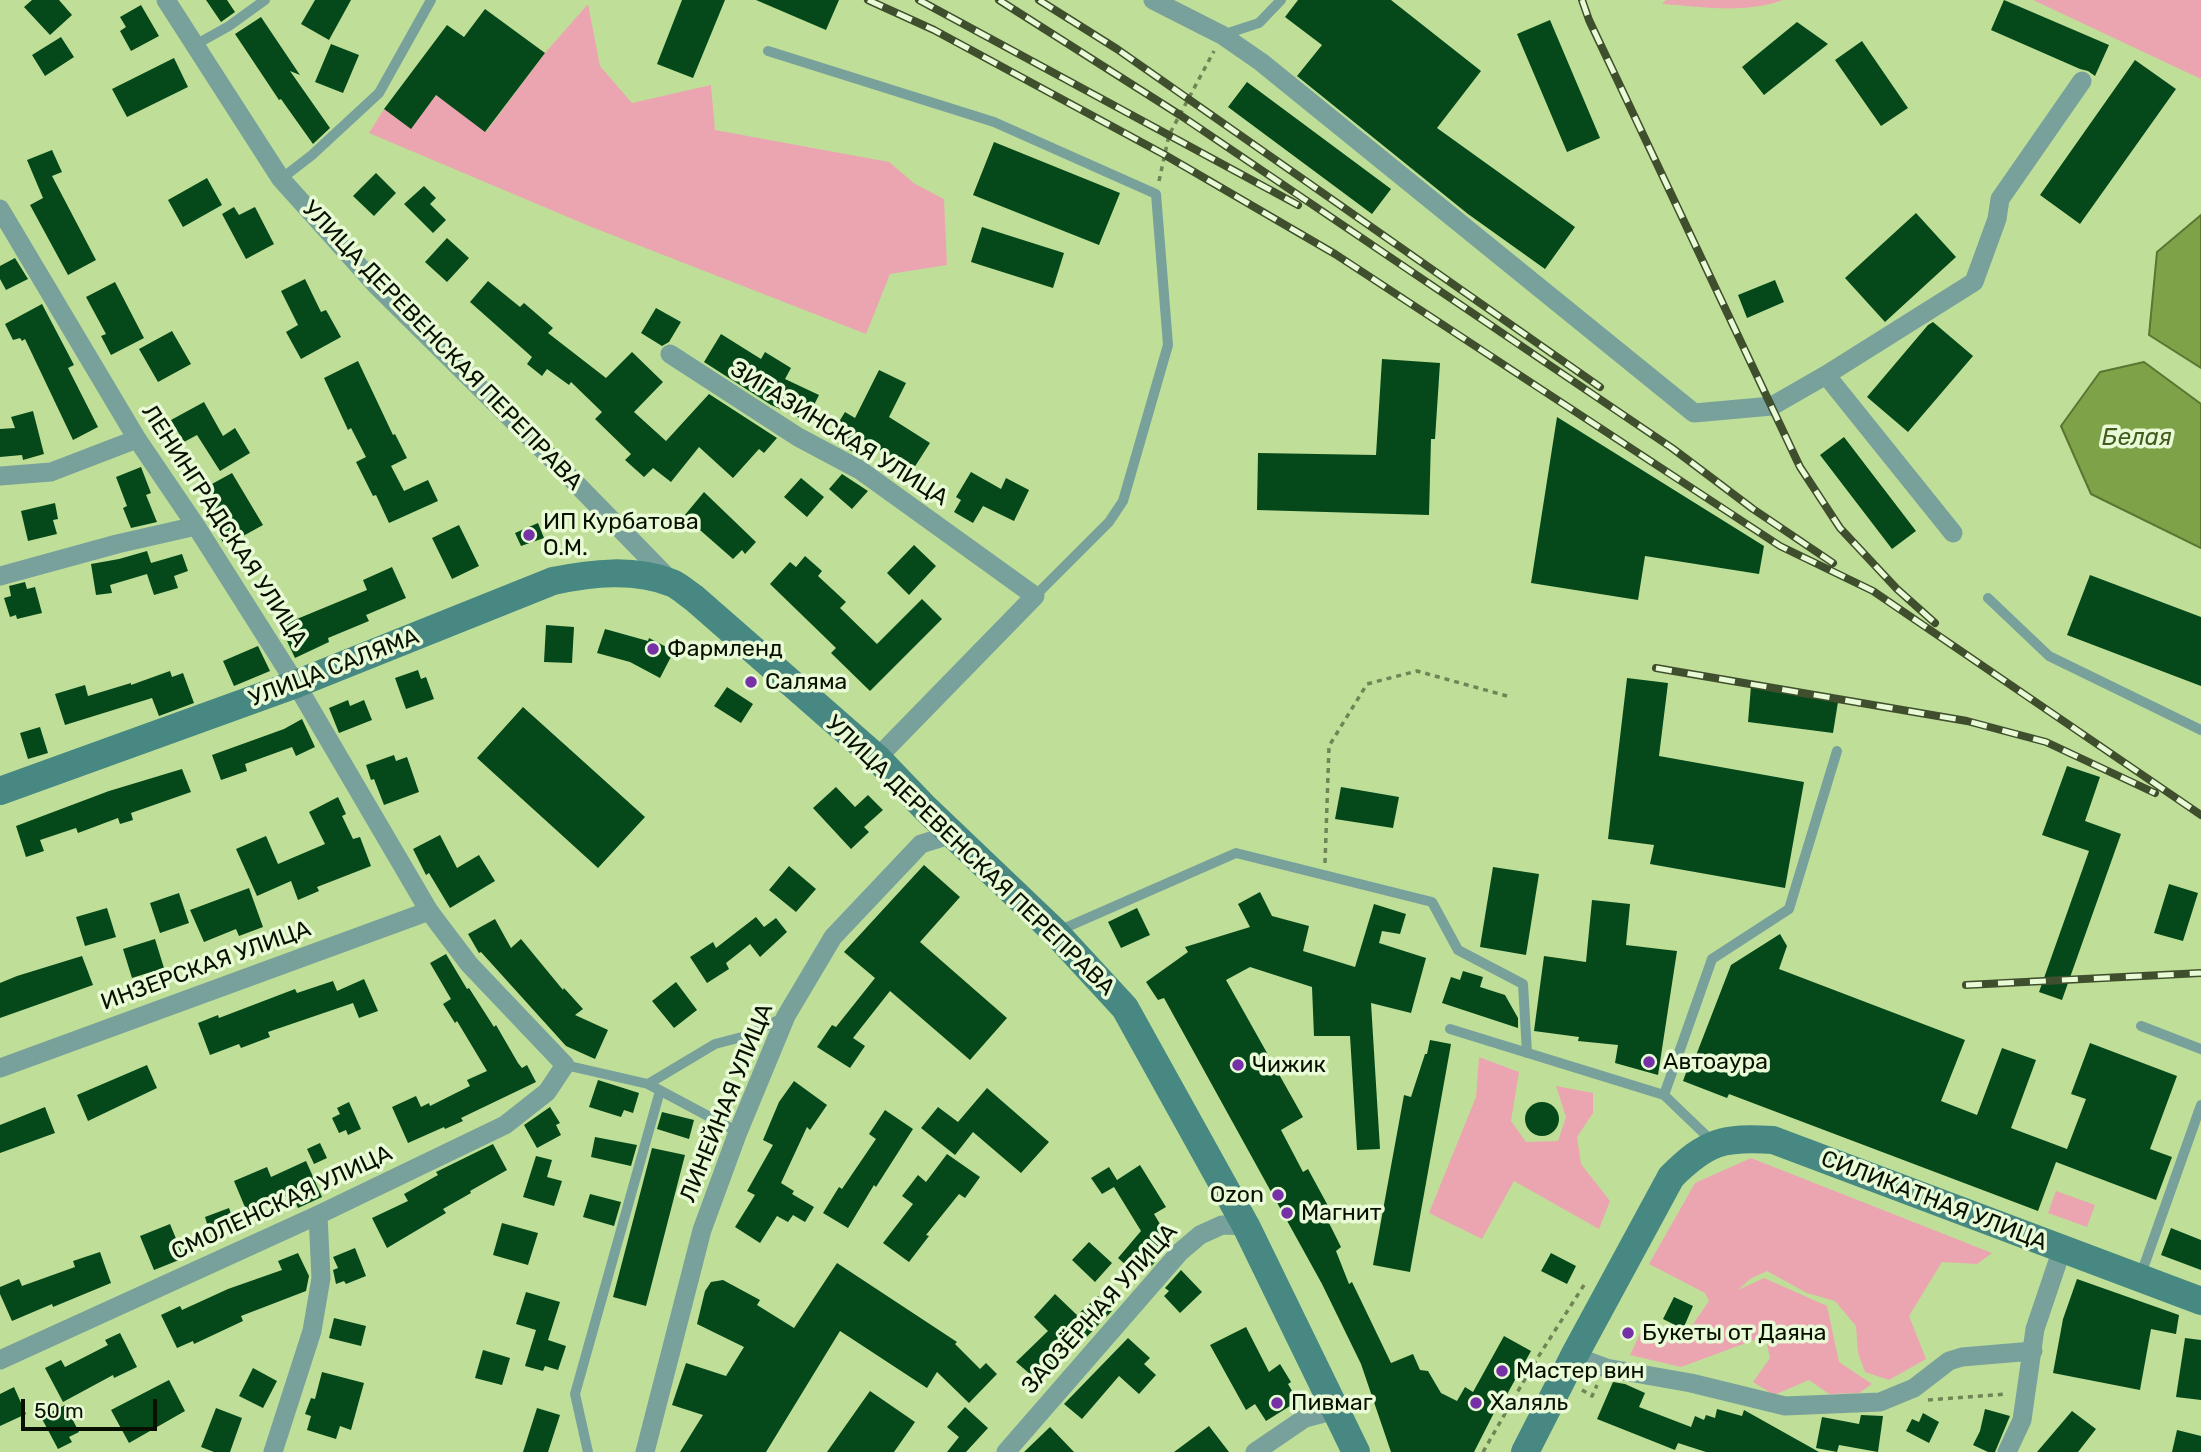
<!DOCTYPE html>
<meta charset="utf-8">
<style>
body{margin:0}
#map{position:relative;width:2201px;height:1452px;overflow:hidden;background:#bfdf98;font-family:Rubik,sans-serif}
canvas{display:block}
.scale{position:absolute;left:21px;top:1399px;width:136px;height:32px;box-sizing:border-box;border:4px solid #081100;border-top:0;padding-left:9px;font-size:21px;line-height:24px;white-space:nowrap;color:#081100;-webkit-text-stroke:5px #e9fad6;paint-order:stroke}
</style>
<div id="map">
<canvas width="2201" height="1452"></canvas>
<div class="scale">50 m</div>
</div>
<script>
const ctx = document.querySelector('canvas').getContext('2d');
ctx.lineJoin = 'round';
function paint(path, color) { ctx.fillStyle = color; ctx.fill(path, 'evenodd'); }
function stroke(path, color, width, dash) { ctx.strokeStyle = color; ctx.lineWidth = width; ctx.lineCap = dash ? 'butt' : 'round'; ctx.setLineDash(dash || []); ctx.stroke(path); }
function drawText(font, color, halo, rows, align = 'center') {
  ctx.font = font + ' Rubik,sans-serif'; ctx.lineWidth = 7; ctx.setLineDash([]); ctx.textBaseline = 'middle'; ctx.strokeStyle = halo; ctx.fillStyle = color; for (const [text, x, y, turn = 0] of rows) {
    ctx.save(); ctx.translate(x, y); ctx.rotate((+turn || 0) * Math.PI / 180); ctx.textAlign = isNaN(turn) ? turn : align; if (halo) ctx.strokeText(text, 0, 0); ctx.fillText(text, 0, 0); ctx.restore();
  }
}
paint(new Path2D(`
 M1666,0H1783C1745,14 1702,7 1662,4Z
 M2033,0H2201V79Z
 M588,4L600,66L632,103L711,85L715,130L889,162L915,184L944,199L947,265L890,274L866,334L589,226L369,133L384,109L411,128L436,95L486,132L545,53Z
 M1479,1057L1519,1072L1511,1121L1526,1142L1558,1141L1566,1117L1556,1086L1593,1093V1113L1577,1137L1581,1164L1610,1201L1599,1229L1514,1181L1482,1239L1429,1213L1476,1097Z
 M1751,1158L1992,1253L1977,1264L1942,1262L1909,1316L1926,1359L1889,1380L1865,1372L1858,1353L1856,1326L1835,1301L1807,1293L1767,1271L1750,1279L1738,1290L1764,1278L1827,1306L1839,1362L1872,1384L1859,1393L1829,1394L1809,1380L1774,1395L1753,1382L1770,1358L1765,1336L1681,1367L1630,1355L1643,1327L1682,1340L1709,1301L1705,1293L1649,1264L1695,1183Z
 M2056,1191L2095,1205L2087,1227L2048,1213Z`), '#eba5b1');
const water = new Path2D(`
 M2201,215V368L2149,335L2157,252Z
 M2144,362L2201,404V548L2091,494L2061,426L2100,372Z`);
paint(water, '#7da248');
stroke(water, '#5a7632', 2);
paint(new Path2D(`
 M32,0H59L72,15L50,35L24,7Z
 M206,0H227L235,12L221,22Z
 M315,0H351L329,40L301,24Z
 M682,0H725L693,78L657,64Z
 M756,0H839L826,30Z
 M1298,0H1391L1481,71L1437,128L1575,227L1545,269L1468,214L1297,76L1322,45L1285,17Z
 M2004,0L2109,45L2095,76L2088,71L2080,69L1991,30Z
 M141,5L159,36L131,51L120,31L126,27L120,17Z
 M485,9L545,53L485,132L436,95L411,129L384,109L447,25L464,37Z
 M261,17L300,75L290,71L330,128L313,144L281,99L279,100L235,34Z
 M1550,20L1600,138L1567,152L1517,34Z
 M1797,22L1828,44L1764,95L1742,67Z
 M61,37L74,57L45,76L32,55Z
 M1862,41L1908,108L1881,126L1835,60Z
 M331,44L359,55L343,93L315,82Z
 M174,58L188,87L127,117L112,89Z
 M2135,60L2176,89L2080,224L2040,195Z
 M1247,82L1391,189L1372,214L1228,107Z
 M994,142L1120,193L1099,245L973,195Z
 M52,150L62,172L52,176L96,260L68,275L30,205L43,198L27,160Z
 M376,173L396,193L374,216L353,196Z
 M207,178L222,205L183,227L168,200Z
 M424,186L436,198L430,204L446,220L433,233L404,204Z
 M234,207L239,215L255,207L274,244L246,259L222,214Z
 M1916,213L1956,257L1885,322L1845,278Z
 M982,227L1064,253L1053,288L971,262Z
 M447,238L469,258L447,282L425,262Z
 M15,258L28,279L6,290L0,279V266Z
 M305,279L321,312L326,310L341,337L301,359L286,332L298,325L281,291Z
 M1775,280L1784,302L1747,318L1738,295Z
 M488,281L520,307L524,303L553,328L548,333L606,378L632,352L663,382L634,412L666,441L709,394L777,438L764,453L759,449L733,478L699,447L671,482L653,468L644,477L625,460L631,454L595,419L602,412L571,382L569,385L547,369L542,376L527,364L532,357L470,302Z
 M115,282L144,338L111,355L101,336L106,334L86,297Z
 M42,304L74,365L68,368L98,427L73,440L25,339L22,341L20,338L13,340L5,324Z
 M656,308L681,322L669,342L662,346L641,333Z
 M1933,322L1973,356L1908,432L1867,397L1928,325Z
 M172,331L191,364L158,382L139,349Z
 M721,334L761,359L765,352L791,368L785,379L819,395L806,421L771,405L704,362Z
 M1382,359L1440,363L1435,439H1431L1429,515L1257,510L1258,453L1376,455Z
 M358,361L393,435L395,434L407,458L391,466L404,491L428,480L438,501L389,523L376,495L373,496L356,462L366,457L351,428L348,430L324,378Z
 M879,370L906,383L889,417L930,443L912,471L863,439L855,453L829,438L845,412L855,418Z
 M204,402L223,436L235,428L250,453L220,471L197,435L184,442L171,420Z
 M33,411L44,454L23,460L22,455L0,457V429L15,428L11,417Z
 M1557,417L1764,546L1759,574L1645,556L1638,600L1531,583Z
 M1844,437L1916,531L1892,549L1820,455Z
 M141,467L151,493L146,495L157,522L131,528L123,508L127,506L116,477Z
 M971,472L1001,489L1006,478L1029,490L1014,521L983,506L973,523L954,512L961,500L956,497Z
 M232,473L263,525L225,546L208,517L213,515L199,491Z
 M842,474L868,491L852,509L829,489Z
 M801,478L824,497L807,517L784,497Z
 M704,492L756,542L745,554L742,550L733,559L684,516Z
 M55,503L58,519L53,520L57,534L28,541L21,511Z
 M538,523L544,538L521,546L515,533Z
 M459,525L479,566L452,579L432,538Z
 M914,545L936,566L909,595L887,573Z
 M147,551L151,563L182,554L188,571L174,576L178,588L154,595L147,574L110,585L112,593L96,595L91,564L119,559Z
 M805,556L822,571L818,576L846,602L840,608L877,644L922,599L942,619L870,691L831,653L836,648L770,584L790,562L796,567Z
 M392,567L406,598L366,615L369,621L328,638L329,642L295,658L280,626L367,590L363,580Z
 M2090,575L2201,617V686L2067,635Z
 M25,582L27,589L35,587L42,613L17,619L16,615L10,617L4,598L11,596L9,586Z
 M546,625L574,627L572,663L544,662Z
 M605,629L648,641L649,638L674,651L660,678L630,662L597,653Z
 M258,646L270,671L234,686L223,661Z
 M418,670L421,679L426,677L434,699L406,709L395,678Z
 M170,671L172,677L183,673L194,703L159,716L152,698L65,725L55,694L85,685L88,696L131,683V685Z
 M1627,678L1668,683L1659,756L1804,782L1785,888L1650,864L1654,845L1608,839Z
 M1751,686L1838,702L1833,733L1748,722Z
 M727,687L753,704L741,723L714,706Z
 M348,700L350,706L364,700L372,720L339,733L329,708Z
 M523,707L645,817L598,868L477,758Z
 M302,719L315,747L296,756L292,747L245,764L247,771L221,780L212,755L284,729Z
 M40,727L48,753L28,759L20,733Z
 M394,755L396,761L407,757L419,792L384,805L374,779L371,780L366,765Z
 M2067,766L2100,777L2085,821L2121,834L2062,1000L2039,992L2089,851L2042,835Z
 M182,769L191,792L131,813L133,820L120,824L118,818L78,833L76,828L40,840L44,851L26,857L16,826L109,791Z
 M836,787L855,807L868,795L883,810L864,827L869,832L851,849L813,808Z
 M1341,787L1399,797L1393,828L1335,819Z
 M338,797L346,814L342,816L353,839L360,837L371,866L317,887L319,891L298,900L291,881L257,896L236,849L266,836L278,864L325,844L309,812Z
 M440,835L457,868L479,855L495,881L450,908L429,873L426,875L413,849Z
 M924,865L960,897L920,942L1007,1018L970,1060L890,991L853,1038L865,1046L850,1068L817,1047L832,1025L836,1027L875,978L844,952Z
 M789,866L816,889L796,912L769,890Z
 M1493,867L1539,874L1526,955L1480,947Z
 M2169,884L2198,893L2183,941L2154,933Z
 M249,888L263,927L239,936L236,929L204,942L190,910Z
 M1260,892L1272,916L1309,926L1303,951L1355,967L1374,904L1406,914L1400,934L1382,931L1379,943L1426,958L1411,1013L1371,1003L1380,1149L1357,1150L1350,1036H1314L1312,987L1250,967L1226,980L1303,1117L1281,1130L1303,1172L1308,1169L1333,1215L1327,1219L1341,1247L1336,1251L1349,1284L1352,1282L1391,1363L1413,1354L1420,1370L1428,1371L1441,1393L1457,1401L1465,1387L1473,1392L1504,1336L1531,1351L1500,1407L1498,1405L1474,1452H1391L1361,1364L1322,1284L1164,998L1158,1000L1146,982L1188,952L1185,947L1250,927L1238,904Z
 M179,893L189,923L160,933L150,903Z
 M1592,900L1630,904L1626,945L1677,951L1658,1075L1615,1063L1618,1045L1578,1041L1579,1037L1534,1031L1544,956L1586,962Z
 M107,908L116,937L85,946L76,917Z
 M1137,908L1150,935L1121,948L1108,922Z
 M756,917L764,927L776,918L787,932L760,957L750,944L726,963L729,969L707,983L690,957L713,942L716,948Z
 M495,919L511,948L521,939L563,990L564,988L583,1009L575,1015L608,1030L595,1059L566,1046L481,952L479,953L468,934Z
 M1780,934L1787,946L1779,969L1965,1040L1941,1101L1977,1115L2002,1048L2036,1060L2011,1128L2067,1149L2086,1099L2071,1094L2090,1043L2177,1076L2150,1149L2172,1157L2156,1200L2056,1162L2038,1211L1729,1094L1727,1098L1683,1081L1692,1056L1695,1058L1731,965Z
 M155,939L164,968L132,978L123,949Z
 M446,954L467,989L469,988L494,1027L496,1025L518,1063L522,1068L527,1065L536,1082L461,1118L463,1121L445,1129L444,1127L408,1143L392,1107L416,1096L421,1107L429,1103L430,1106L470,1086L467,1080L487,1071L457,1021L455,1023L443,1004L451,999L430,963Z
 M82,956L93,985L0,1018V983L17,976Z
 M1463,971L1483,977L1480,987L1505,995L1518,1018V1028L1442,1003L1451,977L1460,980Z
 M364,979L378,1011L359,1018L353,1003L268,1032L270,1037L241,1048L239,1044L210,1055L198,1023L218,1015L219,1018L295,989L297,993L333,981L337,991Z
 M676,982L697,1010L674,1028L652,1001Z
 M1430,1040L1451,1044L1410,1272L1373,1265L1404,1095L1411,1097L1425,1054H1427Z
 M147,1065L157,1088L88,1121L77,1095Z
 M598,1080L639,1093L633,1113L624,1110L621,1117L589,1107Z
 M794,1081L827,1105L810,1130L807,1127L781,1183L794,1191L792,1194L814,1207L805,1222L793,1215L788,1222L777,1216L760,1243L735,1227L755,1195L747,1191L773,1145L763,1140L779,1102Z
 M987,1088L1049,1142L1021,1173L973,1132L955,1155L921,1128L938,1107L958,1122Z
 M349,1102L361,1129L348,1135L346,1130L339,1133L332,1118L340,1114L337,1108Z
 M1525 1119a17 17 0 1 1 34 0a17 17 0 1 1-34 0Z
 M45,1107L55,1133L0,1153V1125Z
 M550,1107L560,1123L556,1125L561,1135L537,1148L524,1125Z
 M885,1110L913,1129L876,1187L874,1185L848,1228L823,1213L839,1187L842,1189L876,1139L869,1134Z
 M662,1112L694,1120L689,1139L657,1129Z
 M595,1137L637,1145L631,1166L591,1157Z
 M320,1143L327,1158L314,1164L307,1149Z
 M493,1144L507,1170L470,1191L471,1193L443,1209L446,1213L387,1248L372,1218L408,1201L404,1194L438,1175L436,1172Z
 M652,1148L685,1155L646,1306L613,1297Z
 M947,1154L980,1177L965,1198L959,1194L926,1235L929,1236L909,1262L883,1243L913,1204L902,1196L918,1175L926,1182Z
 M536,1156L552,1160L547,1177L562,1181L554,1206L523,1197Z
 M306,1161L322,1197L298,1208L292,1194L247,1212L234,1181L267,1167L271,1177Z
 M1140,1165L1166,1207L1154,1214L1169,1239L1161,1249L1164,1252L1148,1270L1143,1264L1135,1273L1118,1258L1141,1231L1114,1187L1102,1194L1091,1178L1109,1167L1117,1180Z
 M590,1194L621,1202L614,1226L583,1217Z
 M229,1208L237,1231L212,1240L205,1217Z
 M502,1223L538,1233L528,1265L493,1255Z
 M170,1224L184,1258L154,1270L140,1236Z
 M2171,1228L2201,1240V1270L2161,1255Z
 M1089,1242L1112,1263L1095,1282L1072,1260Z
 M355,1248L366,1276L346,1284L344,1281L336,1284L333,1270L338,1268L333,1257Z
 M100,1252L111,1283L53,1307L52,1304L12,1321L0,1294V1287L19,1279L22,1286L75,1267L73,1261Z
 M298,1253L309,1276L306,1291L241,1316L243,1321L194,1344L193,1341L177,1348L161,1315L180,1306L182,1310L228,1289L282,1270L278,1261Z
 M1551,1253L1576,1266L1567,1284L1541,1271Z
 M837,1263L957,1342L955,1344L980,1369L986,1363L997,1374L969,1403L937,1372L927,1388L840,1331L766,1452H680L703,1415L672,1405L686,1363L726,1376L744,1347L697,1324L705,1291L711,1282L723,1280L760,1300L757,1305L794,1328Z
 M1181,1270L1202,1292L1180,1313L1164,1296L1169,1291L1165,1288Z
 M2077,1279L2179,1315L2176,1334L2151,1329L2140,1390L2053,1373L2063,1319Z
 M526,1292L560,1302L548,1340L566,1346L558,1370L545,1366L543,1371L525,1366L536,1330L516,1324Z
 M1055,1294L1077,1315L1098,1296L1112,1311L1074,1350H1068L1037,1380L1016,1362L1048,1331L1034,1317Z
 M1674,1297L1693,1306L1683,1329L1663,1319Z
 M334,1318L366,1326L361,1346L329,1338Z
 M1246,1327L1269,1372L1280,1364L1291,1382L1288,1384L1298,1401L1266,1421L1255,1404L1246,1410L1210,1345Z
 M120,1333L137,1367L114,1378L113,1375L63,1402L45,1368L61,1360L65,1367L108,1345L105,1340Z
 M1128,1338L1150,1358L1144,1364L1156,1375L1139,1394L1119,1376L1082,1419L1064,1404Z
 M2185,1338L2201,1340V1400L2176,1397Z
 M483,1350L510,1358L502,1385L475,1378Z
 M253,1368L277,1381L263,1408L239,1396Z
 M322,1372L364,1383L351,1430L340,1426L336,1439L307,1430L311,1416L305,1414L311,1398L315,1399Z
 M169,1380L185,1411L129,1443L111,1410Z
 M1613,1382L1625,1384L1645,1393L1639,1407L1691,1427L1695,1416L1704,1420L1706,1415L1715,1418L1717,1409L1742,1416L1744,1410L1819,1452H1706L1678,1443L1675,1450L1597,1419Z
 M14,1387L26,1414L0,1426V1394Z
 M870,1391L915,1422L894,1452H827Z
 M65,1405L79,1432L69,1437L72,1442L58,1449L41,1417Z
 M965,1407L988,1428L966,1452H947L959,1437L947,1427Z
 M216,1408L242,1418L230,1452H214L201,1447Z
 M537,1408L560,1415L548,1452H523Z
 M1985,1409L2010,1416L1995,1452H1988L1973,1445L1980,1431Z
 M2072,1411L2096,1429L2078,1452H2037Z
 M1923,1413L1939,1422L1929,1443L1906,1431L1912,1419L1919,1422Z
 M1861,1415L1883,1416L1878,1452L1839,1445L1837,1452L1816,1448L1822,1417L1859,1424Z
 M1209,1426L1229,1452H1174Z
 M1050,1427L1074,1452H1024Z
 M2177,1430L2201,1436V1452H2172Z`), '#05491a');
stroke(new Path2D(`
 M1159,181L1169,135L1214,51
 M1325,863L1329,746L1367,684L1417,671L1507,696
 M1533,1365L1584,1285
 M1582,1390L1592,1396L1597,1385
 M1928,1400L2007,1394
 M1483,1452L1533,1365L1543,1370`), '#6f8556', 3.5, [5, 5]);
stroke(new Path2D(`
 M1222,35L1259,23L1281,0
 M195,45L229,26L265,0
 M768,51L994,122L1156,194L1168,345L1123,501L1109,522L1035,596
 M281,179L312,155L379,93L431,0
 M1988,598L2049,656L2201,730
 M1058,931L1236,853L1432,902L1458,950L1523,984L1527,1053
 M2141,1026L2201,1049
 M1450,1029L1664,1095L1714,1143
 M565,1065L648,1084L738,1132
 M648,1084L715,1044L742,1037L785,1017
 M1664,1095L1712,959L1789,909L1837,751
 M2140,1277L2201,1105
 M588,1452L575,1394L660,1091`), '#78a19c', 10);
stroke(new Path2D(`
 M166,0L281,179L376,285L561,468L672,582
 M1153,0L1222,35L1261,62L1694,413L1772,406L1826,375L1953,533
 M0,209L137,439L196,526L296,684L429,911L469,964L565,1065L547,1092L505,1125L318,1215L0,1360
 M670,354L798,437L860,470L1035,596L877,758
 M1826,375L1974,282L1997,219L2000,199L2082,81
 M0,476L51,472L137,439
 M0,576L117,544L196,526
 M0,1068L429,911
 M1574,1356L1606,1368L1691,1383L1785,1406L1880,1402L1914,1388L1949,1361L1962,1357L2033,1351
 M273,1452L312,1331L321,1278L318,1215
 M645,1452L702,1230L738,1132L786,1016L833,937L921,844L953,834
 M1006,1452L1180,1252L1200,1235L1222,1225L1246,1226
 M1255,1452L1305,1418L1336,1410
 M2007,1452L2022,1420L2035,1329L2062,1249`), '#78a19c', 19);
stroke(new Path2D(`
 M0,791L296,684L553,581C592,573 634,568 672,583C679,586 687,593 694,598L877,758L925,808L1055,932L1125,1008L1246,1226L1356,1452
 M1525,1452L1574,1356L1671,1177C1707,1141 1723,1137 1773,1140L2201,1301`), '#478883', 28);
const rail = new Path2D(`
 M868,0L934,30L1165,155L1335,254L1780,546L1873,591L2201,815
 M919,0L1298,205
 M999,0L1180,115L1672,448L1753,509L1833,563
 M1039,0L1117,49L1600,387
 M1582,0L1589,20L1800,467L1840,528L1897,589L1935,623
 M1656,668L1967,721L2046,742L2155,793
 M1966,985L2201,973`);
stroke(rail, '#3f4f2e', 8);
stroke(rail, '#e9fad6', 5, [16]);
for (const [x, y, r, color] of [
 [529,535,7,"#7531a5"],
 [653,649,7,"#7531a5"],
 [751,682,7,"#7531a5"],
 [1649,1062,7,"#7531a5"],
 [1238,1065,7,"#7531a5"],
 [1278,1195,7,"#7531a5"],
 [1287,1213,7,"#7531a5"],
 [1628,1333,7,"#7531a5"],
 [1502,1371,7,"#7531a5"],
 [1277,1403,7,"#7531a5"],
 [1476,1403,7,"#7531a5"]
]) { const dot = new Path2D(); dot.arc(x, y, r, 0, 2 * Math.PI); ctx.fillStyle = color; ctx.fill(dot); stroke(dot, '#e9fad6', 2.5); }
drawText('23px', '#081100', '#e9fad6', [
 ["УЛИЦА ДЕРЕВЕНСКАЯ ПЕРЕПРАВА",442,346,46],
 ["ЗИГАЗИНСКАЯ УЛИЦА",839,434,32],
 ["ЛЕНИНГРАДСКАЯ УЛИЦА",224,526,57],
 ["УЛИЦА САЛЯМА",334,668,-21],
 ["УЛИЦА ДЕРЕВЕНСКАЯ ПЕРЕПРАВА",970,856,44],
 ["ИНЗЕРСКАЯ УЛИЦА",206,966,-20],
 ["ЛИНЕЙНАЯ УЛИЦА",727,1103,-68],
 ["СИЛИКАТНАЯ УЛИЦА",1934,1201,21],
 ["СМОЛЕНСКАЯ УЛИЦА",282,1203,-25],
 ["ЗАОЗЁРНАЯ УЛИЦА",1100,1309,-48]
]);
drawText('23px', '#081100', '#e9fad6', [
 ["ИП Курбатова",543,522],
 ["О.М.",543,548],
 ["Фармленд",667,649],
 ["Саляма",765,682],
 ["Автоаура",1663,1062],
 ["Чижик",1252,1065],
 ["Ozon",1264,1195,"right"],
 ["Магнит",1301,1213],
 ["Букеты от Даяна",1642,1333],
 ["Мастер вин",1516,1371],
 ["Пивмаг",1291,1403],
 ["Халяль",1490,1403]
], 'left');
drawText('italic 24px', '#435b1d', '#e9fad6', [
 ["Белая",2137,438]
]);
</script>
